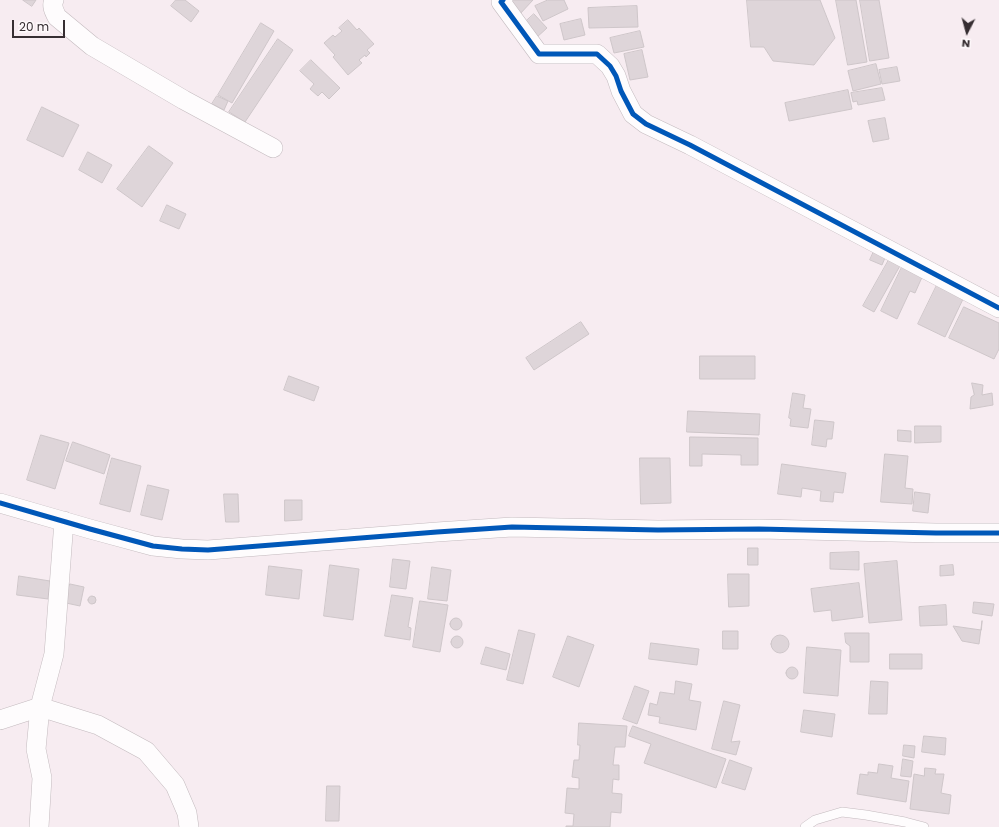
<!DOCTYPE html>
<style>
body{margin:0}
#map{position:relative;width:999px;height:827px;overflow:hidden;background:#f7ecf1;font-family:Poppins,sans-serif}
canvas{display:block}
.north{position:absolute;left:947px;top:12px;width:40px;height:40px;-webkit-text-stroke:3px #fef9fb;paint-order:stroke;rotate:186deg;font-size:11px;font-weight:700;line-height:16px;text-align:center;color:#362e32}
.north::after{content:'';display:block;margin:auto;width:14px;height:18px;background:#362e32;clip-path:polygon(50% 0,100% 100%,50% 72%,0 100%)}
.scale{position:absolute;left:12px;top:20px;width:53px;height:18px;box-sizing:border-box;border:2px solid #362e32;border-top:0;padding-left:5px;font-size:12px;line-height:14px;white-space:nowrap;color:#362e32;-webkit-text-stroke:3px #fef9fb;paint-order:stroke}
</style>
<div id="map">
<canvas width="999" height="827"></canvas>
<div class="north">N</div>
<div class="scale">20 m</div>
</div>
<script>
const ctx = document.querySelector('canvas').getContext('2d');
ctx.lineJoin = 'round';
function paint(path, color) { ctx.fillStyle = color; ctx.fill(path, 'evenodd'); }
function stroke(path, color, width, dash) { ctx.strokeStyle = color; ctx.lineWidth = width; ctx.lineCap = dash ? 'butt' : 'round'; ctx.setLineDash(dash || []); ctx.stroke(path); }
const building = new Path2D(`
 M23,0H36L32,6Z
 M176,0H185L199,11L191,22L171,6Z
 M510,0H533L519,15Z
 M548,0H564L568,9L543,21L535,6Z
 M747,0H820L835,38L814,65L773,61L764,47H751Z
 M836,0H856L867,62L848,65Z
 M860,0H879L889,58L870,61Z
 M637,6L638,27L589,28L588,8Z
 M534,14L547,28L536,38L523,24Z
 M581,19L585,35L564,40L560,24Z
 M348,20L357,30L359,28L374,44L367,50L370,53L366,57L365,55L359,60L362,63L348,75L333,57L335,55L324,43L333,35L335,37L342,31L339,28Z
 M261,23L274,31L232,103L218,95Z
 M640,31L644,47L614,53L610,38Z
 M278,39L293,50L245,122L229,112Z
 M642,50L648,77L630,80L624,54Z
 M311,60L340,88L329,99L322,92L318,96L310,89L314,84L300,71Z
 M876,64L881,84L853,91L848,71Z
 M897,67L900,81L882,84L879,70Z
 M882,88L885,100L858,105L857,101L853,102L851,93Z
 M848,90L852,109L789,121L785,103Z
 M217,96L228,101L224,110L212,104Z
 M42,107L79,125L63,157L27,140Z
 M885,118L889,139L873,142L868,121Z
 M149,146L173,163L142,207L117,189Z
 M88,152L112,165L102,183L79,170Z
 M167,205L186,214L179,229L160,221Z
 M875,249L887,253L882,265L870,260Z
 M890,258L901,264L874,312L863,306Z
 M903,265L923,275L915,293L910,291L897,319L881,311Z
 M937,285L964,297L945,337L918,324Z
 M964,307L999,323V349L994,359L949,338Z
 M581,322L589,334L534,370L526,358Z
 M700,356H755V379H700Z
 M289,376L319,387L314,401L284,390Z
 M972,383L983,385L982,395L992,393L993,405L970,409L971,397L974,395Z
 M793,393L805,395L803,408L811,409L808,428L790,426L791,419L789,418Z
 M688,411L760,414L759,435L687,432Z
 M815,420L834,422L832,439H827L826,447L812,445Z
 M915,426H941V442L915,443Z
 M898,430L911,431V442L898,441Z
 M41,435L69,443L55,489L27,480Z
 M690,437L758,438V465H741V455L702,454V466H690Z
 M73,442L110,455L104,474L66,461Z
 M885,454L908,456L905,488L913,489L912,504L881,502Z
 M112,458L141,466L130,512L100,504Z
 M640,458H670L671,503L641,504Z
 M782,464L846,473L843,493L834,492L833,502L820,501L821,491L802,488L801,497L778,494Z
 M148,485L169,490L162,520L141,515Z
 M915,492L930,494L928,513L913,511Z
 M224,494H238L239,522H226Z
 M285,500H302V520L285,521Z
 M748,548H758V565H748Z
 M859,552V570L830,569V553Z
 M393,559L410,561L406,589L390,587Z
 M897,561L902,620L869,623L864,564Z
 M330,565L359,569L353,620L324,616Z
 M953,565L954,575L940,576V566Z
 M269,566L302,570L299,599L266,595Z
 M432,567L451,570L447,601L428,599Z
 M728,574H749V606L729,607Z
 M19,576L50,581L48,599L17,595Z
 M859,583L863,617L832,621L831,610L814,612L811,589Z
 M70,584L84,587L80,606L66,603Z
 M392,595L413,598L408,627L411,628L410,640L385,636Z
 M88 600a4 4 0 1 1 8 0a4 4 0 1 1-8 0Z
 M420,601L448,605L440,652L413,647Z
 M974,602L994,604L992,616L973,613Z
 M946,605L947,625L920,626L919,607Z
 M450 624a6 6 0 1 1 12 0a6 6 0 1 1-12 0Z
 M982,621L979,644L962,641L953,626L981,630Z
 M519,630L535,634L523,684L507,680Z
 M723,631H738V649H723Z
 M845,633H869V662H850V646L846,643Z
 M771 644a9 9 0 1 1 18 0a9 9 0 1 1-18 0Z
 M451 642a6 6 0 1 1 12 0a6 6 0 1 1-12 0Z
 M568,636L594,645L579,687L553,677Z
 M651,643L699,649L697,665L649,659Z
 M486,647L510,654L506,670L481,664Z
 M807,647L841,650L838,696L804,693Z
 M890,654H922V669H890Z
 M786 673a6 6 0 1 1 12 0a6 6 0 1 1-12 0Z
 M676,681L692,684L689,700L701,702L696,730L659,723L660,717L648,715L650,703L657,705L660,692L674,694Z
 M871,681L888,682L887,714H869Z
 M635,686L649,691L637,724L623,719Z
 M724,701L740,705L731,742L740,741L736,755L712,749Z
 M804,710L835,714L832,737L801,732Z
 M579,723L627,726L625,747H615L613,765H619V780L613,779L612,793L622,794L621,813L611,812L610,827H566V826H573L574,814L565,813L567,788L579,789V778L572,777L574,760H579L580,745H578Z
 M633,726L726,759L716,788L644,763L651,744L629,736Z
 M924,736L946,738L945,755L922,752Z
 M904,745L915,746L914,758L903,756Z
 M903,759L913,761L911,777L901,776Z
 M730,760L752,768L745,790L722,783Z
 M879,764L893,766L891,778L909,781L906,802L857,794L860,774L868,775V772L877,773Z
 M925,768L936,769L935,774H944L941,793L951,795L949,814L910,809L914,774L924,776Z
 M327,786H340L339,821H326Z`);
paint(building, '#ded5d9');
stroke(building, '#cec6c9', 1);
const service = new Path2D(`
 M805,827L815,820L842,812L866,815L905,822L924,827`);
const minor = new Path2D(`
 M54,0C51,6 54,11 57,17L92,46L184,100L273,148
 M503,0L501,2L539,54H597L610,66L616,76L621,91L633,114L646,124L690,145L999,308
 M0,503L90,529L153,546L182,549L208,550L437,532L512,527L658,530L759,529L936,533H999
 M0,720L40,707L54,654L64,521
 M39,827L42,778L36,749L40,707L98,725L146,751L175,785L187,813L189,827`);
stroke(service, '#c3babe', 10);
stroke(minor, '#c3babe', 20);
stroke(service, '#fefcfd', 9);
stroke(minor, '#fefcfd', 19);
stroke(new Path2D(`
 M503,0L501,2L539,54H597L610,66L616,76L621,91L633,114L646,124L690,145L999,308
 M0,503L90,529L153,546L182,549L208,550L437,532L512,527L658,530L759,529L936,533H999`), '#0057b8', 5);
</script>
